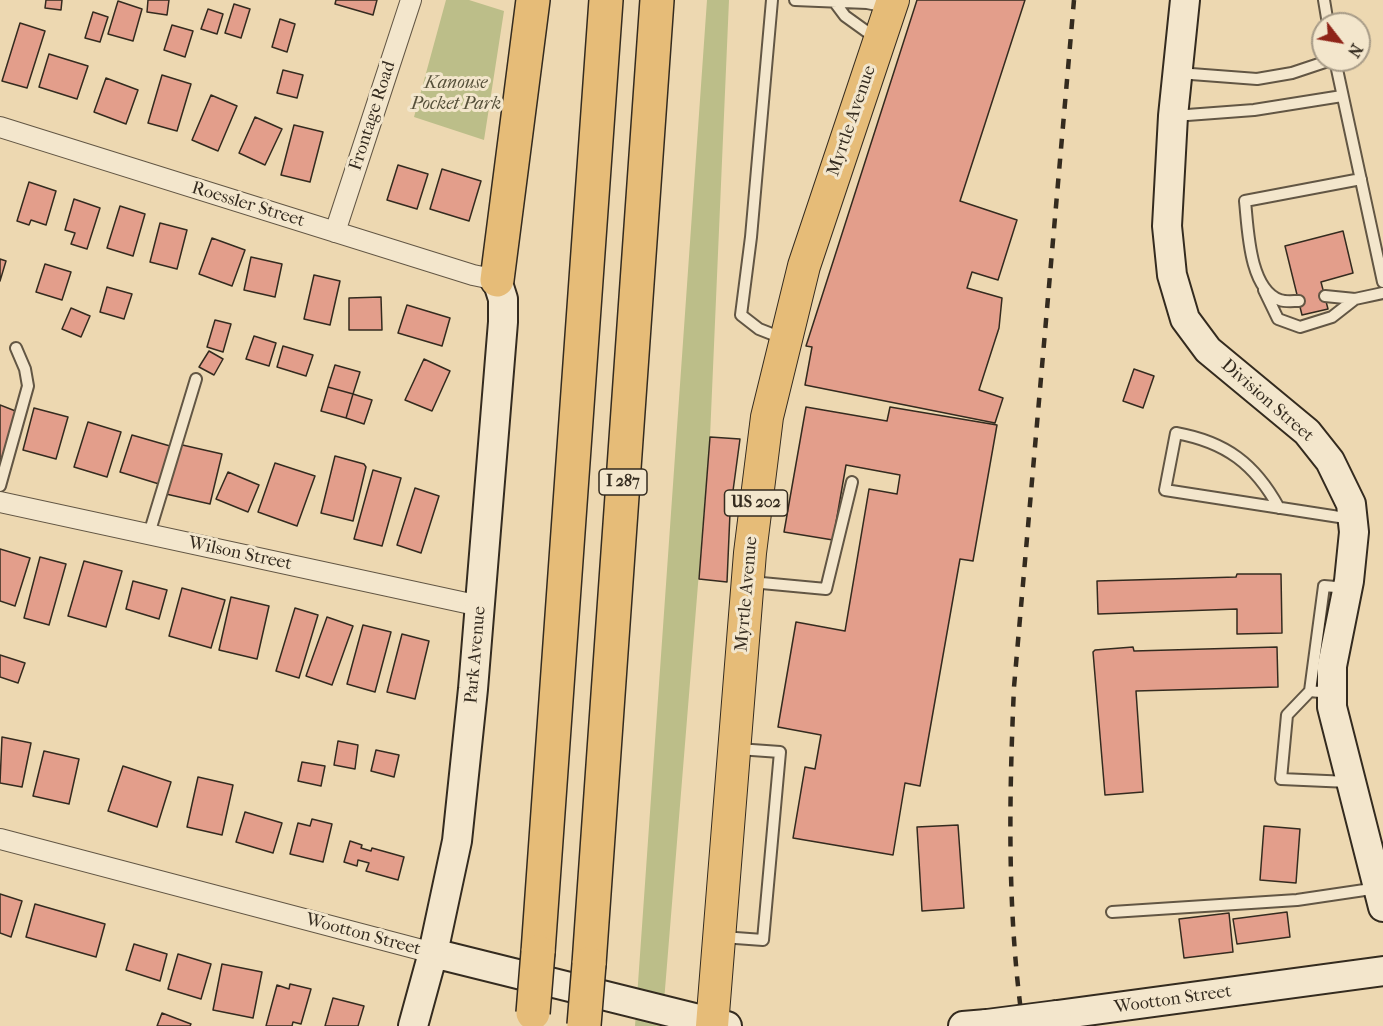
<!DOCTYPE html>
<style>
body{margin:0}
#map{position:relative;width:1383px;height:1026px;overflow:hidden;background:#edd8b1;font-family:"IM FELL French Canon",serif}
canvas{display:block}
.north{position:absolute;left:1311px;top:12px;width:60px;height:60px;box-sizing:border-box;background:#f3e6cc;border:2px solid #a79b87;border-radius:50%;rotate:121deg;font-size:16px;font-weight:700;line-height:24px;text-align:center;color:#342b1f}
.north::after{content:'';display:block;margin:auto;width:21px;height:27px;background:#8f2418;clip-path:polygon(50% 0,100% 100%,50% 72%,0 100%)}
</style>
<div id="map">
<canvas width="1383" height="1026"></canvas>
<div class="north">N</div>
</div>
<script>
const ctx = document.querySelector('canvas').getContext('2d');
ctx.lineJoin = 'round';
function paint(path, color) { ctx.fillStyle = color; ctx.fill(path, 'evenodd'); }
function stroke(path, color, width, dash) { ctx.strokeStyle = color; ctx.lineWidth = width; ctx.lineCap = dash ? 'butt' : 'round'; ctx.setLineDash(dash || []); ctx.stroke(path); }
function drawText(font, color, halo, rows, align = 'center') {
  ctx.font = font + ' "IM FELL French Canon",serif'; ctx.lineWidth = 6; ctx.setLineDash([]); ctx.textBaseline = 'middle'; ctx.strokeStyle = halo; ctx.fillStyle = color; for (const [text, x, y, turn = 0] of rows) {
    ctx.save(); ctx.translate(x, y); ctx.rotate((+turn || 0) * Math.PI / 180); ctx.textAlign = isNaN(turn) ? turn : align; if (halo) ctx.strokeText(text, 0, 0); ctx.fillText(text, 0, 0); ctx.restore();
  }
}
paint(new Path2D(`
 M446,0H469L504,11L484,140L414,117Z
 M707,0H729L710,437L662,1026H635Z`), '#bcbe89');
const building = new Path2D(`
 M46,0H62L61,10L45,8Z
 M148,0H169L167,15L147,12Z
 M336,0H377L373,15L335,4Z
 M917,0H1025L960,201L1017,220L998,280L972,272L967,288L1002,298L999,328L979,390L1003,398L995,423L805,385L812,347L806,346Z
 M118,1L142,9L133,41L108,34Z
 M234,4L250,9L241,38L225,33Z
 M208,9L223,14L217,34L201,29Z
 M93,12L108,17L100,42L85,38Z
 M280,19L295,24L287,52L272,47Z
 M20,23L45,31L27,88L2,81Z
 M172,25L193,31L185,57L164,50Z
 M49,54L88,66L77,99L39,87Z
 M283,70L303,75L297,98L277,93Z
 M162,75L191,84L177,131L148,123Z
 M106,78L138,90L126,124L94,112Z
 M211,95L237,106L218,151L192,140Z
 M255,117L282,129L265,165L239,153Z
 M294,125L323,132L310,182L281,175Z
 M398,165L428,174L417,209L387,200Z
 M442,169L481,181L469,221L430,209Z
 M29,182L56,191L46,225L31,220L29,225L17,221Z
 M74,199L100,208L87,249L71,244L75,233L65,230Z
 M120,206L145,214L133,256L107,248Z
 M160,223L187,230L177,269L150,262Z
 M1343,231L1353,273L1321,282L1328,309L1302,315L1285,246Z
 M212,238L245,250L232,286L199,274Z
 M251,257L282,264L275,297L244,290Z
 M0,259L6,261L0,281Z
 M45,264L71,272L62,300L36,292Z
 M314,275L340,281L330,325L304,319Z
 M107,287L132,294L124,319L100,312Z
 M381,297L382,330H349V298Z
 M407,305L450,318L442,346L398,333Z
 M71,308L90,316L81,337L62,329Z
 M215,320L231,324L223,352L207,347Z
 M254,336L276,343L269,366L246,359Z
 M283,346L313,355L306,376L277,367Z
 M209,351L223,359L214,375L199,367Z
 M424,359L450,371L432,411L405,400Z
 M335,365L360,372L353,394L328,387Z
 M1134,369L1154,376L1143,408L1123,401Z
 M328,387L353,394L346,418L321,411Z
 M353,394L372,400L364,424L346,418Z
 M0,405L18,412L0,463Z
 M806,407L887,421L890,407L997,425L973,561L960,559L920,786L905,783L893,855L793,838L805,767L815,769L821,735L778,727L796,622L845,631L869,489L897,494L900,475L846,465L833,540L784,532Z
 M34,408L68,417L56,459L23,450Z
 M88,422L121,432L107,477L74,467Z
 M132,435L170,446L159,484L120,472Z
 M710,437L740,439L730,513L727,582L699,579Z
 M178,444L222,454L210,504L166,494Z
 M335,456L364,464L366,467L353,521L321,513Z
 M275,463L315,476L297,526L258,512Z
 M373,470L401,478L382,546L354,539Z
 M228,472L259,485L248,512L216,499Z
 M415,488L439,496L421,553L397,545Z
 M0,549L30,558L15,606L0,601Z
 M40,557L66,564L49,625L24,618Z
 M84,561L122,571L106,627L68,616Z
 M1237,574H1281L1282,633L1237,634V609L1098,614L1097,581L1236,577Z
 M133,581L167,590L159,619L126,609Z
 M182,588L225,600L211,648L169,636Z
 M231,597L269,606L257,659L219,650Z
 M295,608L318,615L299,678L276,671Z
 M327,617L353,626L332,685L306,676Z
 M363,625L391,632L375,692L347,684Z
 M402,634L429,641L415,699L387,692Z
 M1133,647L1134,651L1277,647L1278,687L1136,691L1143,792L1105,795L1093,652L1095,650Z
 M0,655L25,663L18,683L0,677Z
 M2,737L31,743L22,787L0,783Z
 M338,741L358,745L355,769L334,765Z
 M376,750L399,755L394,777L371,771Z
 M44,751L79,759L69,804L33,796Z
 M302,762L325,766L321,786L298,781Z
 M123,766L171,782L157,827L108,811Z
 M198,777L233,785L222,835L187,827Z
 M245,812L282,823L273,853L236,842Z
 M312,819L332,824L323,862L290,854L298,823L310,826Z
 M958,825L964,908L922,911L917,827Z
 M1264,826L1300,829L1296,883L1260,880Z
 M350,841L362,845L361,848L371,851L372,848L404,857L398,880L366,871L369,863L358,860L357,866L344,862Z
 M0,894L22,901L11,937L0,933Z
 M35,904L105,924L96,957L26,937Z
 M1287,912L1290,937L1237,944L1233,919Z
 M1229,913L1233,952L1184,958L1179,919Z
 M134,944L167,954L160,981L126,970Z
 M178,954L211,964L201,999L168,989Z
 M222,964L262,972L253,1018L213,1010Z
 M290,984L311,989L301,1024L293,1022L292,1026H266L277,985L289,989Z
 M333,998L364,1006L358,1026H325Z
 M162,1013L191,1024L190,1026H157Z`);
paint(building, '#e39e8b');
stroke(building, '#342b1f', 1.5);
const lane = new Path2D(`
 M772,0L751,237L741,315L759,329L782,338
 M795,0L867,3L887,7
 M833,0L845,16L877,39
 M1324,0L1328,24
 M1335,60L1383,282
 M1178,73L1257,79L1292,73L1331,60
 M1174,116L1254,110L1342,96
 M1264,290L1278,319L1300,327L1332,317L1355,299
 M1325,296L1355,299L1383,293
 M1299,301C1293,301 1285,302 1280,300C1249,289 1248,229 1245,201L1361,179
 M0,486L28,386L25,369L16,348
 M1279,508C1255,464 1226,442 1176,433L1165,490L1352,519
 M149,534L196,379
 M751,582L826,589L852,482
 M1310,691L1324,586L1347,588
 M1330,693L1310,691L1287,715L1281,779L1349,782
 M1112,912L1297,900L1378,888
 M722,937L763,940L780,752L738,749`);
const street = new Path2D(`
 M0,127L473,275L497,280
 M335,232L411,0
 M0,502L480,606
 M0,839L433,953`);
const secondary = new Path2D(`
 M1185,0L1173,116L1167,226L1172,275L1185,319L1208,350L1307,432L1330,461L1351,504L1354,532L1349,581L1332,666V707L1383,907
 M433,953L727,1026
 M1057,1015L1383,971
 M413,1026L433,953L457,841L473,689L503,322V299L497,280
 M963,1026L987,1024`);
const primary = new Path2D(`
 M712,1026L750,553L767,417L804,266L893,0`);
const highway = new Path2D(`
 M497,280L533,0
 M538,952L606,0
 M589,964L657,0`);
stroke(lane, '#625644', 14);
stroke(street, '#625644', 22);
stroke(secondary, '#342b1f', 32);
stroke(primary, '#342b1f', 34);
stroke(highway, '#342b1f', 36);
stroke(lane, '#f3e6cc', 10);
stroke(street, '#f3e6cc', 20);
stroke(secondary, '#f3e6cc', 28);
stroke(primary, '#e6bc78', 32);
stroke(highway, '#e6bc78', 33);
stroke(new Path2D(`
 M1023,1026C1007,914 1009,800 1014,687L1074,0`), '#342b1f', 4.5, [10, 10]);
const secondaryBridge = new Path2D(`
 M987,1024L1057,1015`);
const highwayBridge = new Path2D(`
 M533,1013L538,952
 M584,1025L589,964`);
stroke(secondaryBridge, '#342b1f', 32, []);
stroke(highwayBridge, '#342b1f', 36, []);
stroke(secondaryBridge, '#f3e6cc', 28);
stroke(highwayBridge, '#e6bc78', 33);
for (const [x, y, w] of [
 [623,482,48],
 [756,503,63]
]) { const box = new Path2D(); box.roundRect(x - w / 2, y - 13, w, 26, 4.5); ctx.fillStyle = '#f3e6cc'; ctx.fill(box); stroke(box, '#342b1f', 1.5); }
drawText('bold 16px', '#342b1f', null, [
 ["I 287",623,482],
 ["US 202",756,503]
]);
drawText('italic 18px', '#56503a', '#f3e6cc', [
 ["Kanouse",456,84],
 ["Pocket Park",456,105]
]);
drawText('18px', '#342b1f', '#f3e6cc', [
 ["Frontage Road",373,116,-72],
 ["Myrtle Avenue",852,121,-71],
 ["Roessler Street",248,205,17],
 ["Division Street",1267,401,41],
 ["Wilson Street",240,554,12],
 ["Myrtle Avenue",747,594,-85],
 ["Park Avenue",476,655,-85],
 ["Wootton Street",363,935,15],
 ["Wootton Street",1173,1000,-8]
]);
</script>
